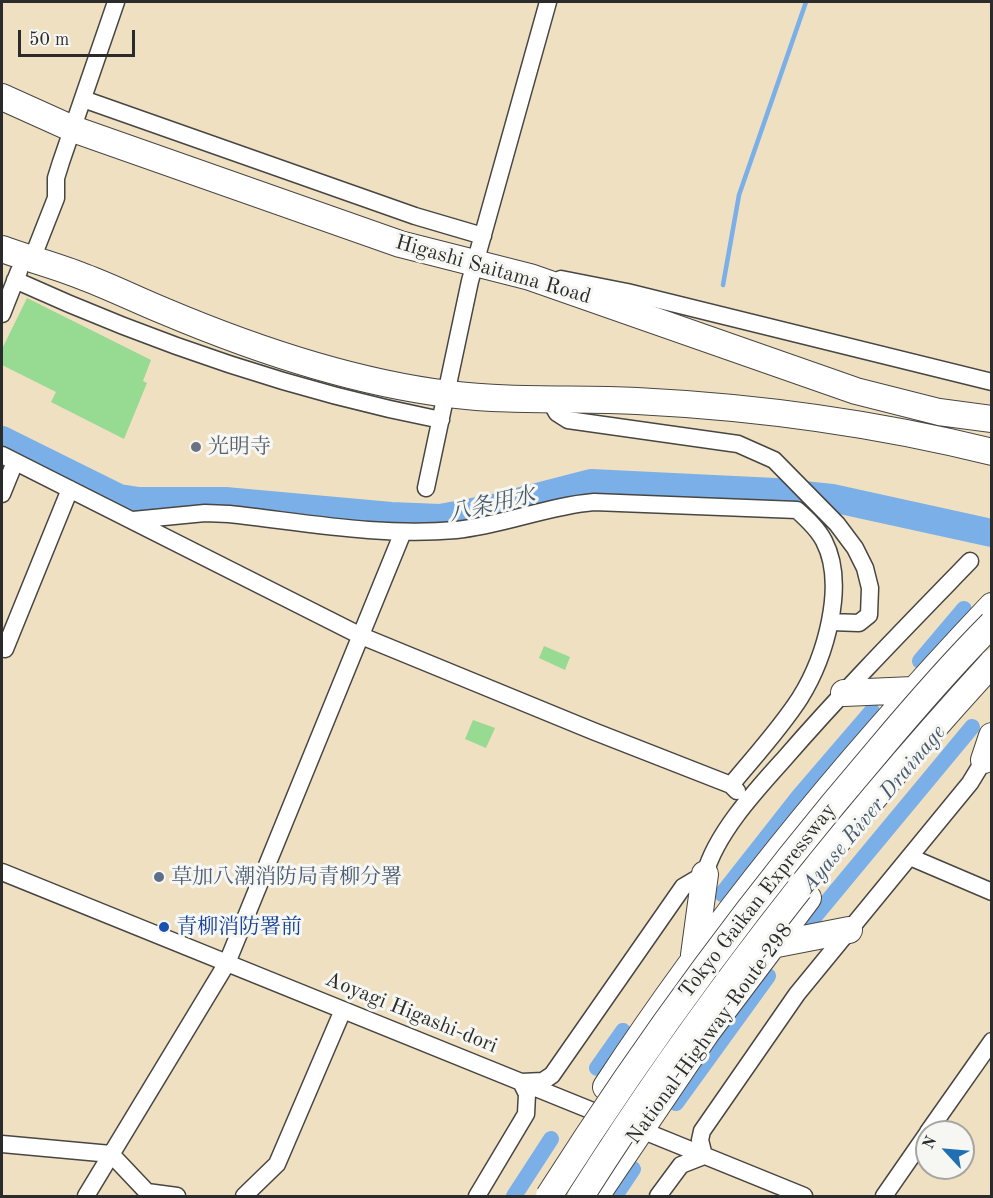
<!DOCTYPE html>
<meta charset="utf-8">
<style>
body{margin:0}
#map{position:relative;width:993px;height:1198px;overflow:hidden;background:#efe0c2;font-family:"Old Standard TT",serif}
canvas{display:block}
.frame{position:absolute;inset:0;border:3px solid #2b2b2b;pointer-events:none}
.north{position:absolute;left:915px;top:1120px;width:60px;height:60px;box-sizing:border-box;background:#f6f6f2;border:2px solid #a5a5a2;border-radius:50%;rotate:296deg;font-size:16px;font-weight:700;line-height:24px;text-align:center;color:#2b2b2b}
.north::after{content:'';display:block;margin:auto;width:21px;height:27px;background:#1f6fb2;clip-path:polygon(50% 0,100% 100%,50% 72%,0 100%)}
.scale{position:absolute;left:18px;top:30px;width:117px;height:27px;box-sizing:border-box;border:3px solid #2b2b2b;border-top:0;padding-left:8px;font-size:18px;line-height:21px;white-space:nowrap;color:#2b2b2b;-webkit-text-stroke:4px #f6f6f2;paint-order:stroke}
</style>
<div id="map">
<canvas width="993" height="1198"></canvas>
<div class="frame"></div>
<div class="north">N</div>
<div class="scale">50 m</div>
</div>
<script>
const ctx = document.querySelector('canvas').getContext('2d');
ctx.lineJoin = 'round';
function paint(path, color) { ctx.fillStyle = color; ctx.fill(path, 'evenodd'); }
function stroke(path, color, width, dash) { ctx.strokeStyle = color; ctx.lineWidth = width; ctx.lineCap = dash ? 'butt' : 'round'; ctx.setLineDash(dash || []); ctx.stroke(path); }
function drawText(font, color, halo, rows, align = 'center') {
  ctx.font = font + ' "Old Standard TT","Noto Serif JP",serif'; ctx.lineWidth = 6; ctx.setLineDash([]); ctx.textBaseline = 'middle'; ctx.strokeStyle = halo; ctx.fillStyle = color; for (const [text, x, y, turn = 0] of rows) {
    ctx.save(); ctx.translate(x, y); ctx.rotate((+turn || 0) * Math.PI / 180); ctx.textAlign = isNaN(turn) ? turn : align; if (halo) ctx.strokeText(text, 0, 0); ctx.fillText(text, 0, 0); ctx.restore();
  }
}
paint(new Path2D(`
 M27,298L151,360L143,381L147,383L124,439L51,402L56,392L2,365V349Z
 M544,646L570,657L565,670L539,658Z
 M473,720L495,728L486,748L465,739Z`), '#97da92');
stroke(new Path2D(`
 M723,285L739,195L806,2`), '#7bafe8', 4.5);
stroke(new Path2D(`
 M920,661L964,609
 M722,894L799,796L872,711
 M811,921L972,727
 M597,1068L623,1031
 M676,1103L768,976
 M514,1196L551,1139
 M615,1196L633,1169`), '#7bafe8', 16);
stroke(new Path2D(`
 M2,440L119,498L139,501H225L391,516L440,518L494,508L591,483L775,492L832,498L992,533`), '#7bafe8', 28);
const minor = new Path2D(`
 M83,99L415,216L483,236
 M32,259L56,198V178L61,162L116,2
 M561,279L627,292L992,382
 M15,280C151,342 294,391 441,420
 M2,314L19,271
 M550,401L557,413L568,420L738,444L774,460L837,524L855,548L865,568L870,588L869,615L859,623L831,622
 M2,455L359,635L593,731L731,785L737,791
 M426,488L470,281L548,2
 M2,494L15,462
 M133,520L205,513L229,514C303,522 381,537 456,530C504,525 547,506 594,502L797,510C807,519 818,529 824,541C847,585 825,658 800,698C780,729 754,757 731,785
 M2,647L5,649L70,489
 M910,857L992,892
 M2,872L610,1118
 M634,1127L804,1196
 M928,1132L992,1041
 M2,1144L111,1154L147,1192L177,1196
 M86,1196L227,963L403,532
 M244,1196L277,1164L343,1010
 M477,1196L526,1114L527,1094L521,1082L543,1081L552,1075L683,887L705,874C716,833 757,789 785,758C844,690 907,626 970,561
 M658,1196L681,1165L704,1156L700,1140L702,1131L797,994L970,783L984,760L992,756
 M884,1196L927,1134`);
const highway = new Path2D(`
 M2,97L73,129L400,244L530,277L856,391L939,412L992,419
 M2,249C29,259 57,266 84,277C111,287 137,300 164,311C254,349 352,382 448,394C512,402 574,398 637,401C756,407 876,423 992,452
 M844,693L913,690
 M984,760L992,736
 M772,945L849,930
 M694,955L705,874
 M606,1087C719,914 850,756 992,606
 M596,1196L707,1032L808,898`);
stroke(minor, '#484642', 19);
stroke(highway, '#484642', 28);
stroke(minor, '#fff', 16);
stroke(highway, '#fff', 26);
const highwayBridge = new Path2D(`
 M549,1196C648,1040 757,892 877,752C914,708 951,665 992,624
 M581,1196C701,1006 840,829 992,663`);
stroke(highwayBridge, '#484642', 28, []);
stroke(highwayBridge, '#fff', 26);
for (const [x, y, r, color] of [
 [196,447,6,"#6b7280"],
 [159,877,6,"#5c6f8a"],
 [164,927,6,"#1a4fb4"]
]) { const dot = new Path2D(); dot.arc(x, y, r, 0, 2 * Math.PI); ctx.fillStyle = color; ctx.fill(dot); stroke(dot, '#f6f6f2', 2); }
drawText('21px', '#2b2b2b', '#f6f6f2', [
 ["Higashi Saitama Road",493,270,16],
 ["Tokyo Gaikan Expressway",758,901,-52],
 ["Aoyagi Higashi-dori",411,1013,22],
 ["National Highway Route 298",710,1034,-54]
]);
drawText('21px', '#5b616d', '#f6f6f2', [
 ["光明寺",208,447]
], 'left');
drawText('21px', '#4e5e75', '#f6f6f2', [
 ["草加八潮消防局青柳分署",171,877]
], 'left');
drawText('21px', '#164399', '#f6f6f2', [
 ["青柳消防署前",176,927]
], 'left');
drawText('italic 22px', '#47596d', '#f6f6f2', [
 ["八条用水",492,505,-13],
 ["Ayase River Drainage",874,809,-50]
]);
</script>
